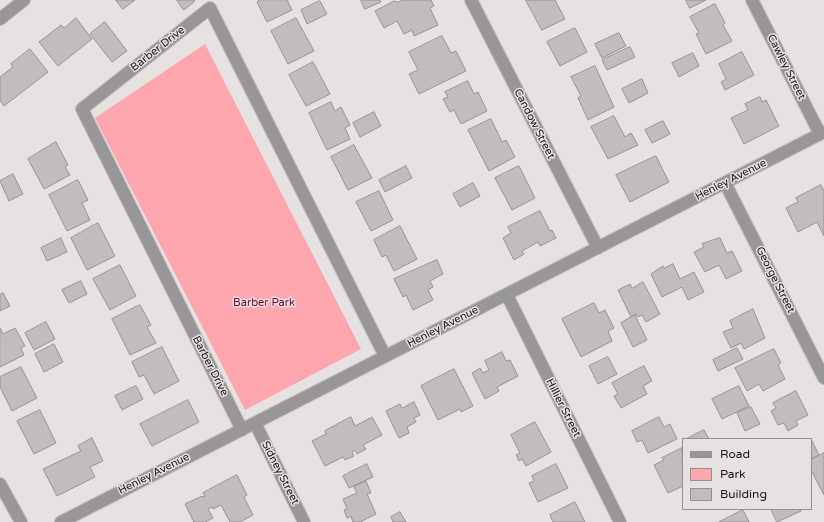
<!DOCTYPE html>
<style>
body{margin:0}
#map{position:relative;width:824px;height:522px;overflow:hidden;background:#e7e2e2;font-family:"Varela Round",sans-serif}
canvas{display:block}
.legend{position:absolute;left:682px;top:438px;width:130px;height:72px;box-sizing:border-box;background:#e7e2e2;border:1px solid #949090;margin:0;padding:5px 7px;list-style:none;font-size:12px;color:#171616}
.legend li{display:flex;align-items:center;gap:8px;height:20px}
.legend b{width:20px;border:1px solid #949090}
</style>
<div id="map">
<canvas width="824" height="522"></canvas>
<ul class="legend">
<li><b style="height:5px;background:#989696"></b>Road</li>
<li><b style="height:11px;background:#fda6ae"></b>Park</li>
<li><b style="height:11px;background:#c2bdbd"></b>Building</li>
</ul>
</div>
<script>
const ctx = document.querySelector('canvas').getContext('2d');
ctx.lineJoin = 'round';
function paint(path, color) { ctx.fillStyle = color; ctx.fill(path, 'evenodd'); }
function stroke(path, color, width, dash) { ctx.strokeStyle = color; ctx.lineWidth = width; ctx.lineCap = dash ? 'butt' : 'round'; ctx.setLineDash(dash || []); ctx.stroke(path); }
function drawText(font, color, halo, rows, align = 'center') {
  ctx.font = font + ' "Varela Round",sans-serif'; ctx.lineWidth = 3; ctx.setLineDash([]); ctx.textBaseline = 'middle'; ctx.strokeStyle = halo; ctx.fillStyle = color; for (const [text, x, y, turn = 0] of rows) {
    ctx.save(); ctx.translate(x, y); ctx.rotate((+turn || 0) * Math.PI / 180); ctx.textAlign = isNaN(turn) ? turn : align; if (halo) ctx.strokeText(text, 0, 0); ctx.fillText(text, 0, 0); ctx.restore();
  }
}
paint(new Path2D(`
 M205,44L361,349L245,410L95,118Z`), '#fda6ae');
const building = new Path2D(`
 M116,0H135L123,9Z
 M177,0H194L195,1L184,10Z
 M287,0L292,10L267,22L257,2L259,0Z
 M361,0H380L381,2L365,9Z
 M403,0H431L434,6L430,8L438,25L414,36L412,30L404,34L397,21L384,28L375,11L394,1L398,2Z
 M526,0H555L565,19L542,30Z
 M686,0H706L690,8Z
 M320,1L327,14L307,24L301,10Z
 M715,4L725,23L723,25L732,41L706,54L696,34L699,33L690,17Z
 M76,18L92,39L58,66L39,42L61,25L64,28Z
 M296,18L314,51L288,64L271,31Z
 M105,22L127,51L112,62L90,34Z
 M575,28L587,52L560,66L547,42Z
 M619,33L626,46L602,58L595,44Z
 M442,36L451,53L456,51L466,71L419,94L409,74L418,70L409,52Z
 M630,47L635,57L607,70L602,60Z
 M30,49L48,72L4,106L0,101V77L13,67L11,64Z
 M742,52L754,75L725,90L721,82L726,79L719,64Z
 M693,53L699,66L679,77L672,63Z
 M313,62L330,94L306,106L289,75Z
 M595,66L614,107L588,120L578,98L581,96L571,77Z
 M642,79L648,93L629,103L622,89Z
 M468,81L474,94L478,92L487,111L461,124L454,110L450,112L443,99L448,97L445,92Z
 M760,97L762,102L766,100L779,126L744,144L731,118L748,110L745,104Z
 M331,102L335,111L341,107L350,125L345,128L350,139L327,150L309,113Z
 M374,112L381,126L360,137L353,123Z
 M614,116L625,137L631,133L638,145L608,159L591,127Z
 M491,119L502,142L506,140L515,157L489,171L468,130Z
 M663,121L670,134L652,143L645,130Z
 M56,142L68,165L65,167L70,175L44,189L28,159Z
 M354,145L372,178L348,190L331,157Z
 M656,156L669,182L630,202L616,175Z
 M406,166L412,178L385,192L379,180Z
 M519,166L535,198L512,210L495,178Z
 M13,174L23,194L9,201L0,181Z
 M78,180L88,200L82,203L90,220L67,231L49,195Z
 M473,183L480,196L460,207L453,194Z
 M821,185L824,191V236L817,222L798,232L786,208L798,202L796,198Z
 M379,191L393,220L371,231L356,202Z
 M540,211L550,231L552,230L556,238L540,246L538,242L522,251L524,254L514,260L503,238L511,233L508,227Z
 M98,223L115,256L87,270L71,238Z
 M400,226L417,259L394,271L386,255L382,257L374,240Z
 M61,238L67,252L47,261L41,248Z
 M720,238L727,253L732,251L742,271L726,279L719,265L705,272L694,252L704,247L702,244Z
 M437,260L443,274L430,281L433,287L428,290L433,300L413,310L406,295L403,297L394,279Z
 M673,264L680,279L694,272L704,292L688,300L682,287L662,297L651,274L663,266L664,268Z
 M120,265L136,296L110,310L93,279Z
 M81,281L87,294L69,303L62,290Z
 M643,282L660,314L646,322L642,315L638,317L636,314L631,317L618,290L630,284L632,288Z
 M3,293L10,306L0,311V295Z
 M594,303L599,313L605,310L614,328L608,331L612,341L581,357L562,319Z
 M140,305L151,325L147,327L156,343L130,355L112,319Z
 M753,309L765,338L744,349L741,343L731,348L723,332L733,328L730,321Z
 M635,315L647,340L633,347L621,323Z
 M46,322L55,339L34,350L25,333Z
 M0,328L3,334L15,328L25,346L21,348L24,355L0,367Z
 M54,344L63,362L44,372L35,354Z
 M162,347L179,381L154,394L144,375L139,377L132,362Z
 M737,348L743,359L718,371L713,360Z
 M774,349L781,363L778,365L785,379L763,391L759,384L747,391L735,368Z
 M502,352L506,361L510,360L518,376L497,387L499,391L485,399L472,373L480,368L483,373L489,370L485,361Z
 M608,357L617,374L598,384L589,366Z
 M644,366L652,381L643,386L647,394L621,408L614,396L618,394L612,383Z
 M21,367L37,398L12,411L0,387V377Z
 M454,369L473,406L461,412L460,409L438,420L421,386Z
 M136,386L143,399L122,410L115,396Z
 M739,386L749,406L722,419L712,399Z
 M796,391L808,415L796,421L798,425L788,431L784,423L778,425L771,411L776,408L773,403Z
 M188,400L199,422L152,446L140,424Z
 M414,402L420,415L414,418L416,422L407,427L409,433L399,438L386,411L400,404L402,408Z
 M751,407L760,424L745,431L737,413Z
 M40,410L56,443L34,454L17,421Z
 M351,417L355,426L372,417L382,435L363,445L366,449L357,454L355,450L352,452L354,456L345,460L343,457L325,466L312,441L326,434L325,431Z
 M659,417L664,427L670,424L677,439L648,453L642,440L637,442L632,431Z
 M535,422L551,452L526,466L522,459L519,461L516,455L520,453L511,435Z
 M704,430L709,439H686Z
 M92,438L103,461L90,467L95,477L57,496L43,469L81,451L78,446Z
 M811,439L819,455L811,459Z
 M682,448L683,486L668,493L654,465L664,460L662,458Z
 M824,453V495L811,470V460Z
 M367,464L373,477L349,488L343,476Z
 M556,464L568,488L538,502L529,483L534,481L532,476Z
 M237,475L247,495L244,497L253,515L240,522H230L221,505L213,509L212,507L208,509L213,518L205,522H194L185,504L202,496V497L205,496L203,493Z
 M366,481L371,493L367,494L376,514L360,522H353L351,516L347,518L344,510L347,509L343,499L357,493L354,487Z
 M575,502L585,522H553L550,515Z
 M771,509H801V511L777,522Z
 M743,510L749,522H719Z
 M400,512L406,522H393L391,517Z`);
paint(building, '#c2bdbd');
stroke(building, '#979393', 1);
const street = new Path2D(`
 M471,0L598,248
 M752,0L820,134
 M0,19L24,0
 M725,183L824,378
 M507,295L620,522
 M255,423L304,522
 M242,430L82,109L210,8L385,356
 M0,484L21,522
 M61,522L824,132`);
stroke(street, '#c2bdbd', 14);
stroke(street, '#989696', 12);
drawText('11px', '#171616', '#e7e2e2', [
 ["Barber Drive",158,49,-38],
 ["Cawley Street",786,67,63],
 ["Candow Street",534,124,63],
 ["Henley Avenue",731,180,-27],
 ["George Street",775,280,63],
 ["Henley Avenue",443,327,-27],
 ["Barber Drive",210,366,63],
 ["Hillier Street",563,408,63],
 ["Sidney Street",280,473,63],
 ["Henley Avenue",154,474,-27]
]);
drawText('11px', '#770228', '#e7e2e2', [
 ["Barber Park",264,303]
]);
</script>
